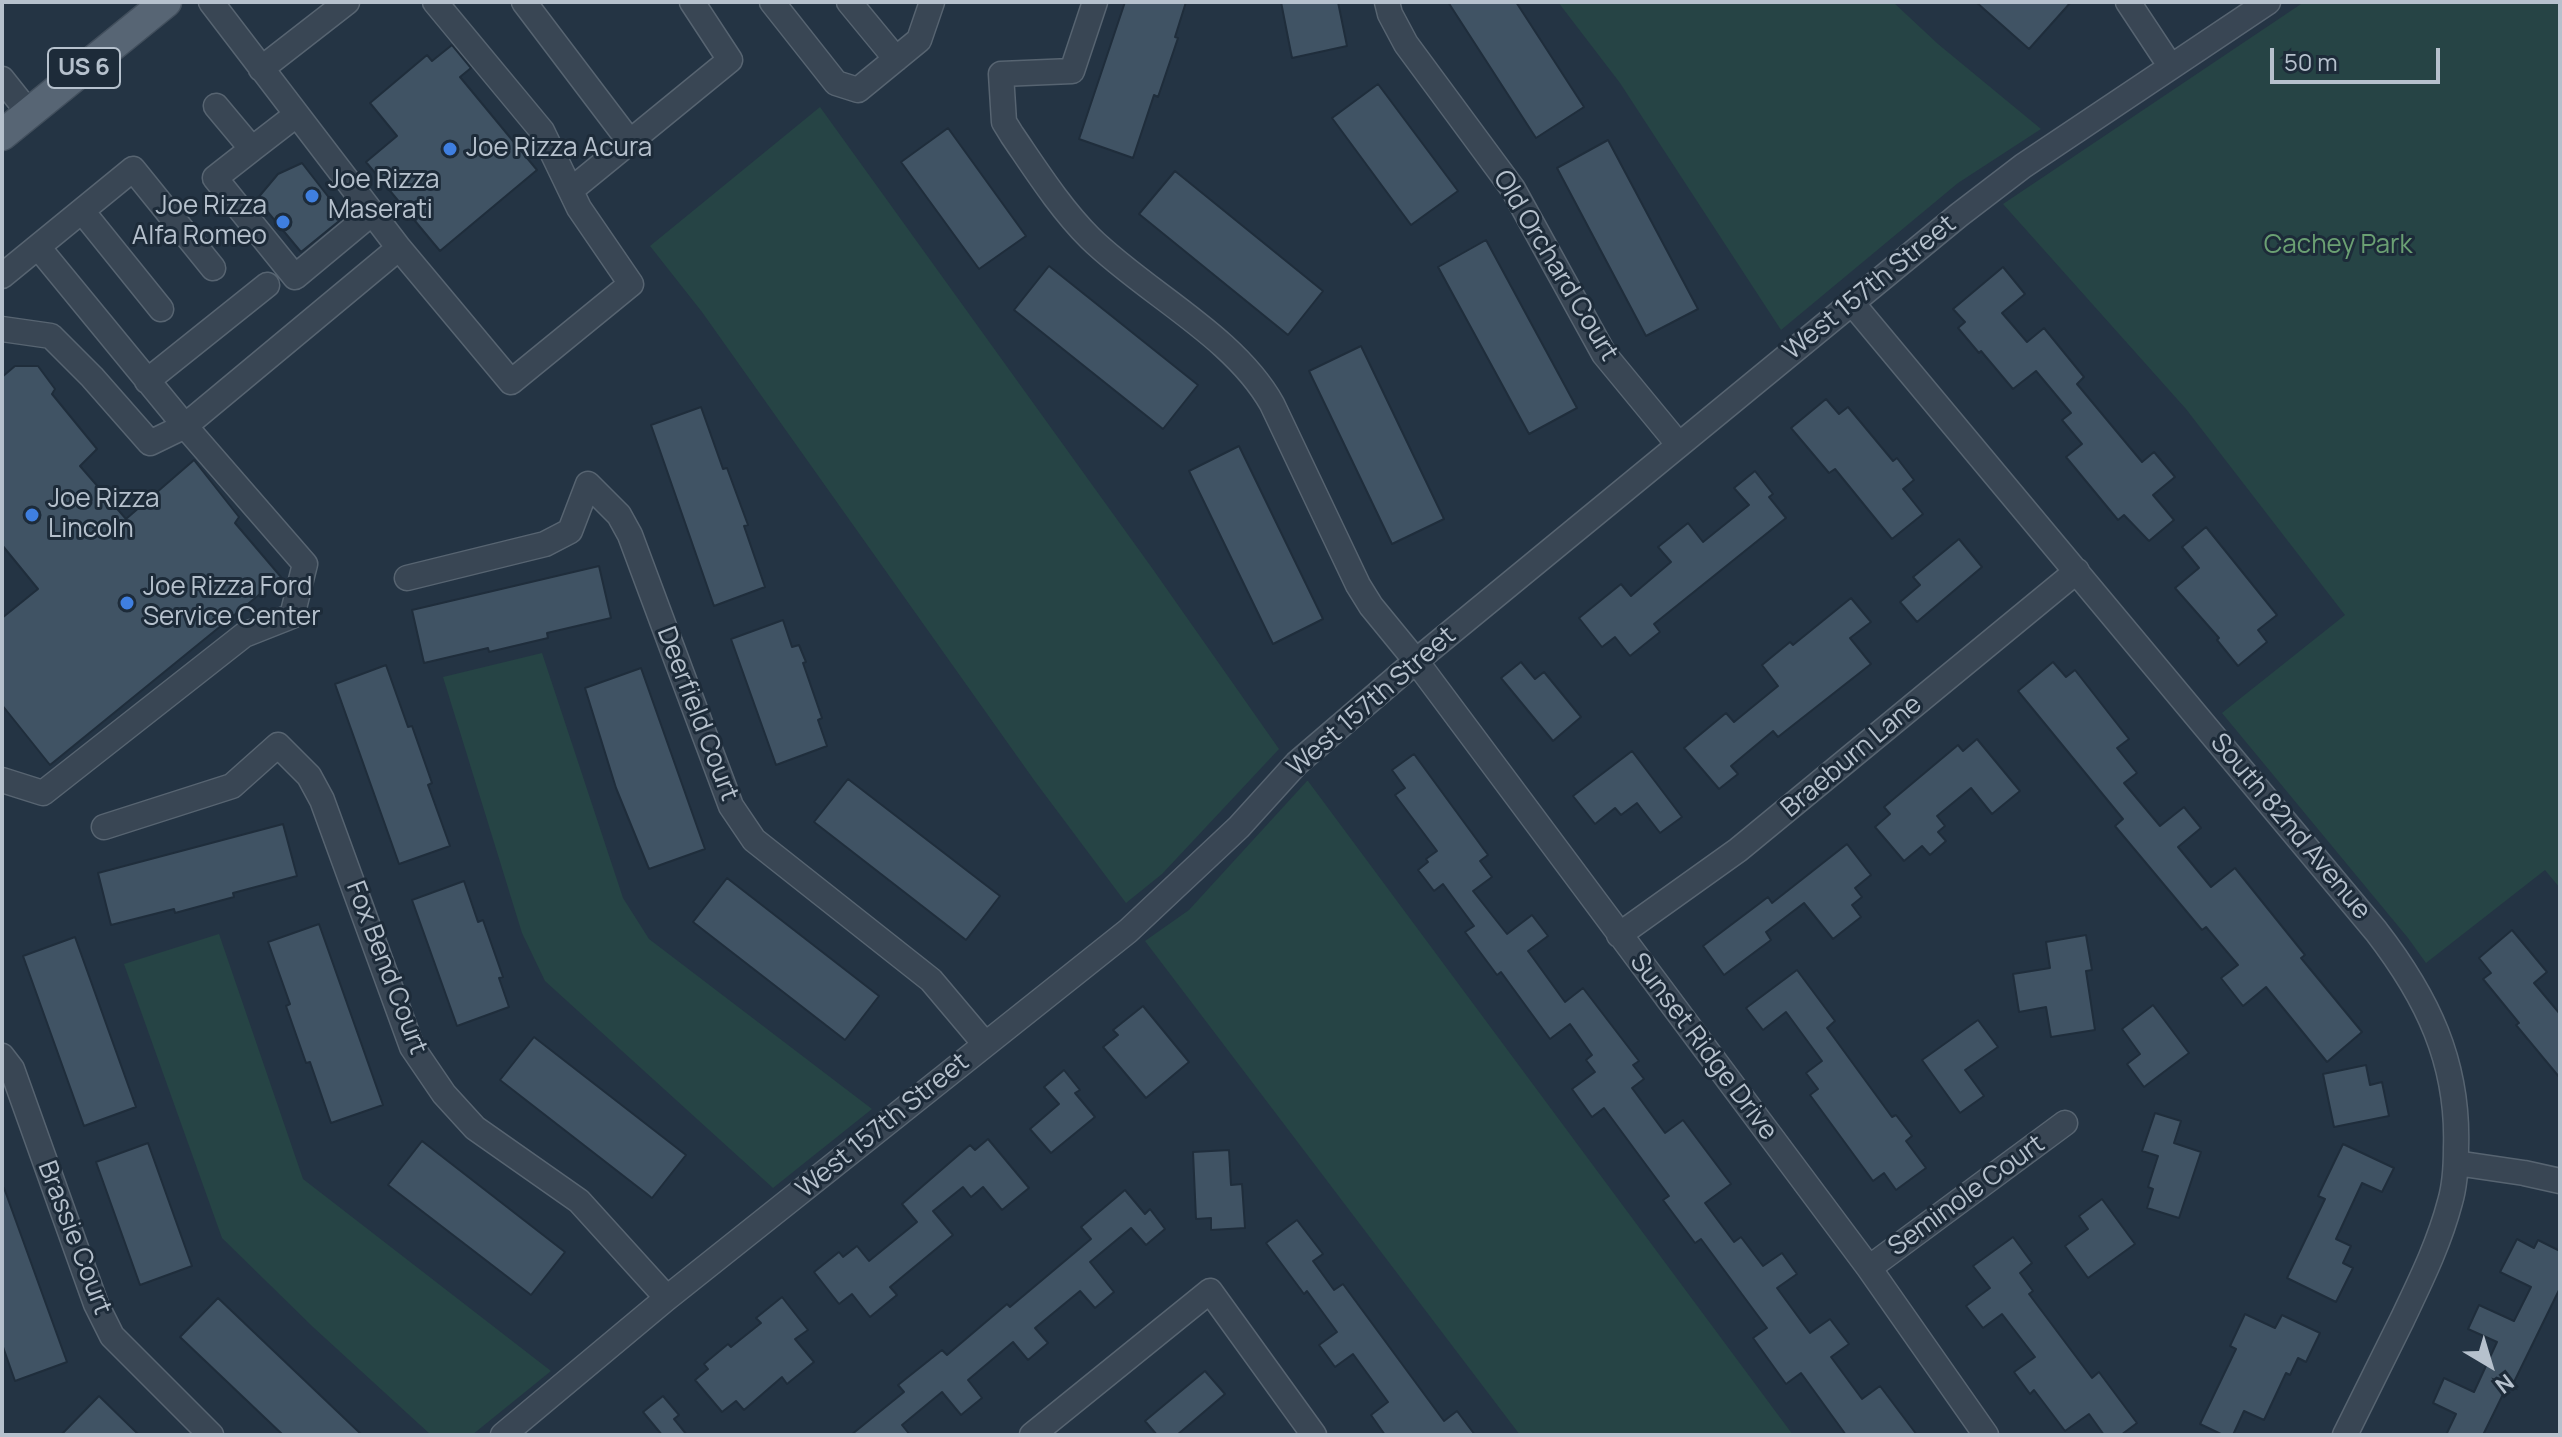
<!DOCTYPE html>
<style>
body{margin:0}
#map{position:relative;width:2562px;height:1437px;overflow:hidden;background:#243444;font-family:Manrope,sans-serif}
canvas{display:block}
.frame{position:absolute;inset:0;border:4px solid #b6c1cd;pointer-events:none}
.north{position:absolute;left:2450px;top:1325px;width:80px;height:80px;-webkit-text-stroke:6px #1d2b39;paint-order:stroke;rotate:142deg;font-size:22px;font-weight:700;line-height:32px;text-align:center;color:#b6c1cd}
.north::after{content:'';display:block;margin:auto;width:28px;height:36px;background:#b6c1cd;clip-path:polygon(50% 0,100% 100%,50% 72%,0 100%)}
.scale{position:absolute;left:2270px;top:48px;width:170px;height:36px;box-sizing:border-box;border:4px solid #b6c1cd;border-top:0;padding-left:10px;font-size:24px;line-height:28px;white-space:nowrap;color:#b6c1cd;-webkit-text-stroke:6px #1d2b39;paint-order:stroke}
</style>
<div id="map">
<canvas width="2562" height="1437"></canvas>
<div class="frame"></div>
<div class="north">N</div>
<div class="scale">50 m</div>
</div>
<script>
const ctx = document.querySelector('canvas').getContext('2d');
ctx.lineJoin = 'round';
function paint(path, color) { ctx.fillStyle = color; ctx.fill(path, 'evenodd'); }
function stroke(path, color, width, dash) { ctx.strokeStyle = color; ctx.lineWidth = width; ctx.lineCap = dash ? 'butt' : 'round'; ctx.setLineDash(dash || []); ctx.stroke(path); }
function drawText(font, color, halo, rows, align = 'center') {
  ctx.font = font + ' Manrope,sans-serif'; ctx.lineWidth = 6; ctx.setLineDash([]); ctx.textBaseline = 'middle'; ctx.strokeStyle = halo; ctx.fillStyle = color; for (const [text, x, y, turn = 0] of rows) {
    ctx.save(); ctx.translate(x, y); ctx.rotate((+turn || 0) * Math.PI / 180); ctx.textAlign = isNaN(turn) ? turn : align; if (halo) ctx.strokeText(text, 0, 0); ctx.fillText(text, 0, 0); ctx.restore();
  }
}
paint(new Path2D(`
 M1558,2H1893L1938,44L2041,129L1958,183L1781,330L1620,83Z
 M2304,2H2560V888L2545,870L2426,963L2408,938L2222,713L2345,615L2186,409L2003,204Z
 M820,107L1152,568L1279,749L1162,874L1126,903L1034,780L702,312L650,246Z
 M542,653L623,898L649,939L872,1109L773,1188L545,981L522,933L443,677Z
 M1307,781H1308L1793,1435H1520L1145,941L1189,910Z
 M219,934L303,1179L551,1371L472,1435H431L313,1327L222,1238L124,964Z`), '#264445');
const building = new Path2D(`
 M1125,2H1186L1175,37L1178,38L1158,97L1154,95L1133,158L1079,139Z
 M1281,2H1338L1347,46L1292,58Z
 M1448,2H1516L1584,107L1536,138Z
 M1976,2H2071L2029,49Z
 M452,45L471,68L460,77L537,170L440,251L366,162L397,136L370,103L427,55L432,61Z
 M1378,84L1458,191L1411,225L1332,118Z
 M948,128L1026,236L979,269L901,162Z
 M1608,140L1698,309L1646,336L1557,168Z
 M302,163L344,217L301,252L257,199L278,174Z
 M1175,171L1323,291L1288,335L1139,214Z
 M1486,240L1577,408L1529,434L1438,267Z
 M1049,266L1198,385L1163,429L1014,310Z
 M2003,267L2025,294L2002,313L2027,342L2044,328L2084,377L2077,384L2142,462L2154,452L2175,477L2153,495L2174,520L2149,541L2124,515L2118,520L2066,457L2082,444L2062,420L2071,413L2036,371L2013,389L1981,351L1979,353L1958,328L1965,322L1953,309Z
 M1361,346L1444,519L1392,544L1309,371Z
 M15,366H38L55,389L52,394L97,449L80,466L126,519L194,460L239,517L235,523L281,577L50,765L2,705V618L38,589L2,545V377Z
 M1826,399L1839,414L1848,407L1893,461L1897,458L1914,480L1903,489L1923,514L1892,539L1835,469L1829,473L1791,428Z
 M701,407L723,469L727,468L748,525L744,526L765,587L714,606L651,425Z
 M1239,446L1323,619L1273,644L1189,471Z
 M1755,471L1773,494L1769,497L1786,518L1654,624L1660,632L1630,656L1615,637L1602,647L1579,618L1621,584L1631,596L1671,562L1658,547L1688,523L1703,542L1749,505L1734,488Z
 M2206,527L2277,615L2258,630L2267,642L2238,666L2217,640L2219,638L2175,588L2199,568L2182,547Z
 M1959,539L1982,567L1917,622L1900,602L1920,585L1913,577Z
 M599,566L611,618L547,633L548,638L489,652L488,648L424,663L412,610Z
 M1851,598L1871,622L1850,638L1871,664L1778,737L1773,731L1731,766L1738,774L1719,789L1684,748L1726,713L1734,722L1778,686L1762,665L1790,642L1793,645Z
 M783,620L792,647L799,645L806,662L803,663L822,718L818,720L827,746L776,765L731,639Z
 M1521,662L1535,679L1544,672L1581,717L1553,741L1501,678Z
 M2053,662L2066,677L2075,670L2129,739L2117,748L2137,773L2124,783L2160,826L2184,807L2201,828L2178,847L2211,887L2235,868L2305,955L2301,958L2362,1032L2327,1062L2266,987L2243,1006L2221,978L2238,965L2206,927L2202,930L2115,826L2123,819L2018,691Z
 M386,665L408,727L412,726L432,783L428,785L450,846L399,864L335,684Z
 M641,668L705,849L649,869L616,788L585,688Z
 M1977,739L2020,791L1992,814L1971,788L1937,816L1945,826L1938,832L1946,841L1930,855L1922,846L1904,861L1875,827L1890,814L1884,807L1958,745L1963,751Z
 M1632,751L1682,817L1660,833L1637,803L1621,815L1615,808L1595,824L1573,796Z
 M1414,754L1488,855L1480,861L1492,877L1473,891L1507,934L1532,915L1548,936L1528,951L1565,1002L1583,988L1639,1061L1633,1065L1644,1079L1632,1088L1665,1133L1683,1120L1731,1184L1705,1203L1734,1242L1741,1237L1763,1266L1782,1253L1797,1274L1777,1288L1810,1333L1830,1319L1849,1344L1831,1357L1862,1399L1880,1386L1917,1435H1846L1801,1373L1786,1384L1753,1338L1767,1328L1701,1239L1695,1243L1663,1200L1669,1196L1604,1108L1592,1117L1572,1089L1595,1072L1586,1060L1592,1055L1570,1024L1550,1039L1501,972L1497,975L1465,932L1474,926L1443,884L1434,891L1418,870L1428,862L1426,859L1437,851L1395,795L1405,788L1392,770Z
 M848,779L1000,896L966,940L814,822Z
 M283,824L297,876L233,893L234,897L175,913L174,909L111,925L98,873Z
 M1847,844L1871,875L1855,888L1862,897L1852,905L1861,917L1833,939L1804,903L1766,932L1771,940L1724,975L1703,946L1768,897L1772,903Z
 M727,878L879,996L845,1040L693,922Z
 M464,881L478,922L483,920L503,977L499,978L509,1007L457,1026L412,900Z
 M319,924L383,1105L331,1123L310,1062L306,1063L286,1006L290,1004L268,942Z
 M2512,930L2547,972L2534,983L2560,1014V1078L2516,1025L2519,1023L2483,979L2491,973L2479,958Z
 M2086,935L2092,970L2086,971L2095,1030L2051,1037L2046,1007L2019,1012L2013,974L2050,968L2046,942Z
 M75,937L136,1107L84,1126L23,956Z
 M1797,970L1835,1021L1827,1028L1892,1117L1896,1115L1912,1136L1906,1141L1926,1168L1896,1190L1884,1173L1873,1181L1810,1095L1818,1089L1806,1073L1822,1061L1786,1012L1763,1030L1746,1008Z
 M2153,1005L2189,1053L2144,1087L2127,1064L2140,1054L2122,1029Z
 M1143,1006L1189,1062L1146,1098L1103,1047L1118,1035L1113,1030Z
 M1978,1020L1998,1047L1965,1070L1984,1096L1960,1113L1922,1060Z
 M534,1037L686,1155L652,1198L500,1080Z
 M2366,1065L2370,1085L2382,1082L2389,1116L2334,1127L2323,1074Z
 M1064,1070L1080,1090L1075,1093L1095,1117L1051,1153L1030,1129L1059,1104L1044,1087Z
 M2155,1113L2181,1121L2174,1143L2201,1152L2179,1218L2147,1208L2153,1189L2148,1187L2158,1156L2142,1151Z
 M988,1139L1029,1188L1002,1210L983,1187L971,1197L963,1187L933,1211L953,1235L890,1287L897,1295L870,1317L852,1294L839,1304L814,1272L839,1252L843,1257L857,1246L869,1261L917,1222L902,1204L970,1145L975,1150Z
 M422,1141L565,1252L531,1295L388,1185Z
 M148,1143L192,1266L140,1285L96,1162Z
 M2343,1144L2394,1168L2382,1192L2362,1183L2336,1239L2351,1246L2343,1263L2353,1268L2336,1302L2287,1278L2325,1199L2318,1196Z
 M1229,1150L1231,1185L1242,1184L1245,1228L1211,1230V1218L1196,1219L1193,1152Z
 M4,1188L67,1362L15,1381L2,1344V1189Z
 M1125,1190L1145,1214L1150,1209L1165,1229L1146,1245L1131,1228L1090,1262L1114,1292L1095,1308L1080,1291L1035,1328L1048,1343L1028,1360L1013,1342L968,1380L982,1398L961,1415L942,1392L902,1425L910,1435H851L904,1392L898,1385L942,1350L947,1355L1007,1304L1010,1307L1091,1239L1081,1227Z
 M2102,1199L2135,1244L2088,1278L2065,1246L2088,1229L2079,1216Z
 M1297,1220L1323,1254L1313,1261L1334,1290L1343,1284L1444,1421L1457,1411L1475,1435H1385L1371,1415L1388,1402L1353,1354L1335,1367L1319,1345L1337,1332L1307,1291L1304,1294L1266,1243Z
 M2013,1237L2032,1263L2020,1273L2033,1291L2029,1294L2092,1378L2099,1372L2137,1423L2121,1435H2104L2089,1414L2065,1431L2034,1390L2030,1394L2014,1372L2035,1357L2002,1314L1983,1328L1966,1306L1990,1288L1973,1266Z
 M2517,1239L2534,1248L2538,1240L2560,1251V1288L2514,1382L2510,1380L2483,1435H2446L2456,1414L2433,1403L2444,1378L2474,1392L2497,1342L2468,1329L2479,1305L2514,1321L2531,1287L2500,1272Z
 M782,1297L808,1330L795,1339L814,1362L787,1384L782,1377L744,1410L736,1401L722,1412L695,1380L708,1369L704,1364L728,1344L731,1347L761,1323L756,1318Z
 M218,1298L362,1435H283L180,1337Z
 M2245,1314L2275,1328L2282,1315L2320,1333L2306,1362L2298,1358L2290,1375L2286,1373L2264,1420L2244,1411L2233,1435H2223L2200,1424L2236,1349L2230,1346Z
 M1205,1371L1225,1394L1177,1435H1157L1145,1421Z
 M99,1396L139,1435H61Z
 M663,1396L679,1415L674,1419L687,1435H662L643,1412Z`);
paint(building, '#405364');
stroke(building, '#1f2d3b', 2);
const minor = new Path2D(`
 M524,2L630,142
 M772,2L836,83L858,90L919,40L932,2
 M849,2L896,59
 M1095,2L1072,71L1001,74L1004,122L1012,135C1036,170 1060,208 1090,238C1146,293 1234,336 1272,404L1358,585L1371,606L1416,661L1869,1268L1986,1435
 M1387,2L1390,14L1406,44L1513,189L1604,354L1679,445
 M2128,2L2171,67
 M261,69L347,2
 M2,79L29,113
 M216,106L252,149L296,115
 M252,149L215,178L295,277L372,213
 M571,190L730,60L692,2
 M82,211L161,309
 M399,248L511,382L631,284L579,208L542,131L435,2
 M2,276L133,169L213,268
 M1852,303L2376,931C2427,997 2459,1062 2456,1148C2456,1166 2455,1185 2450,1202C2439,1244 2420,1282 2402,1320C2383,1358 2364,1397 2345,1435
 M2,329L51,336L92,377L150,443L185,426L38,247
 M147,381L267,285
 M407,578L545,544L570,531L588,484L619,515L630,535L731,806L754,840L931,980L985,1044
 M2,780L43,793L244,635L292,616L305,564L185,426L399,248L211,2
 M104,827L232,786L278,745L309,776L322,800L412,1047L444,1094L475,1128L579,1201L667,1298
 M1619,935L1738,850L2077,571
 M2,1056L12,1069L96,1304L112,1336L211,1435
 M2456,1163L2524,1173L2560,1181
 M1869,1268L2065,1123
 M503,1435L667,1298L1128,931L1239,827L1297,763L1416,661L1959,215L2023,166L2268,2
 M1032,1435L1210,1291L1314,1435`);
const major = new Path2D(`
 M2,135L166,2`);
stroke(minor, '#576471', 27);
stroke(major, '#424f5d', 33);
stroke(minor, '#394654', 24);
stroke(major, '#576574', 30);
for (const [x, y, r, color] of [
 [450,149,8,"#3f7fe0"],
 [312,196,8,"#3f7fe0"],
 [283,222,8,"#3f7fe0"],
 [32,515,8,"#3f7fe0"],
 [127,603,8,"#3f7fe0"]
]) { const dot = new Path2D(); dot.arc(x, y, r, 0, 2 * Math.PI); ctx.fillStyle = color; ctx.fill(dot); stroke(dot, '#1d2b39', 3); }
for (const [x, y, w] of [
 [84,68,72]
]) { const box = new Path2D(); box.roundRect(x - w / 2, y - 20, w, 40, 6); ctx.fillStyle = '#1d2b39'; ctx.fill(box); stroke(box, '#b6c1cd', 2); }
drawText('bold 24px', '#b6c1cd', null, [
 ["US 6",84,68]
]);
drawText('26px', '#b6c1cd', '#1d2b39', [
 ["Joe Rizza Acura",466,149],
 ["Joe Rizza",328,181],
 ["Maserati",328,211],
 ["Joe Rizza",267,207,"right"],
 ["Alfa Romeo",267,237,"right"],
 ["Joe Rizza",48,500],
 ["Lincoln",48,530],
 ["Joe Rizza Ford",143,588],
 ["Service Center",143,618]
], 'left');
drawText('26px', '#6ba073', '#1d2b39', [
 ["Cachey Park",2338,246]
]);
drawText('26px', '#b6c1cd', '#1d2b39', [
 ["Old Orchard Court",1555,266,59],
 ["West 157th Street",1870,288,-39],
 ["West 157th Street",1372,702,-41],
 ["Deerfield Court",697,714,69],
 ["Braeburn Lane",1852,757,-40],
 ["South 82nd Avenue",2290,827,50],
 ["Fox Bend Court",386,968,69],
 ["Sunset Ridge Drive",1703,1047,53],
 ["West 157th Street",883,1126,-39],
 ["Seminole Court",1967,1196,-36],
 ["Brassie Court",74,1238,69]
]);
</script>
